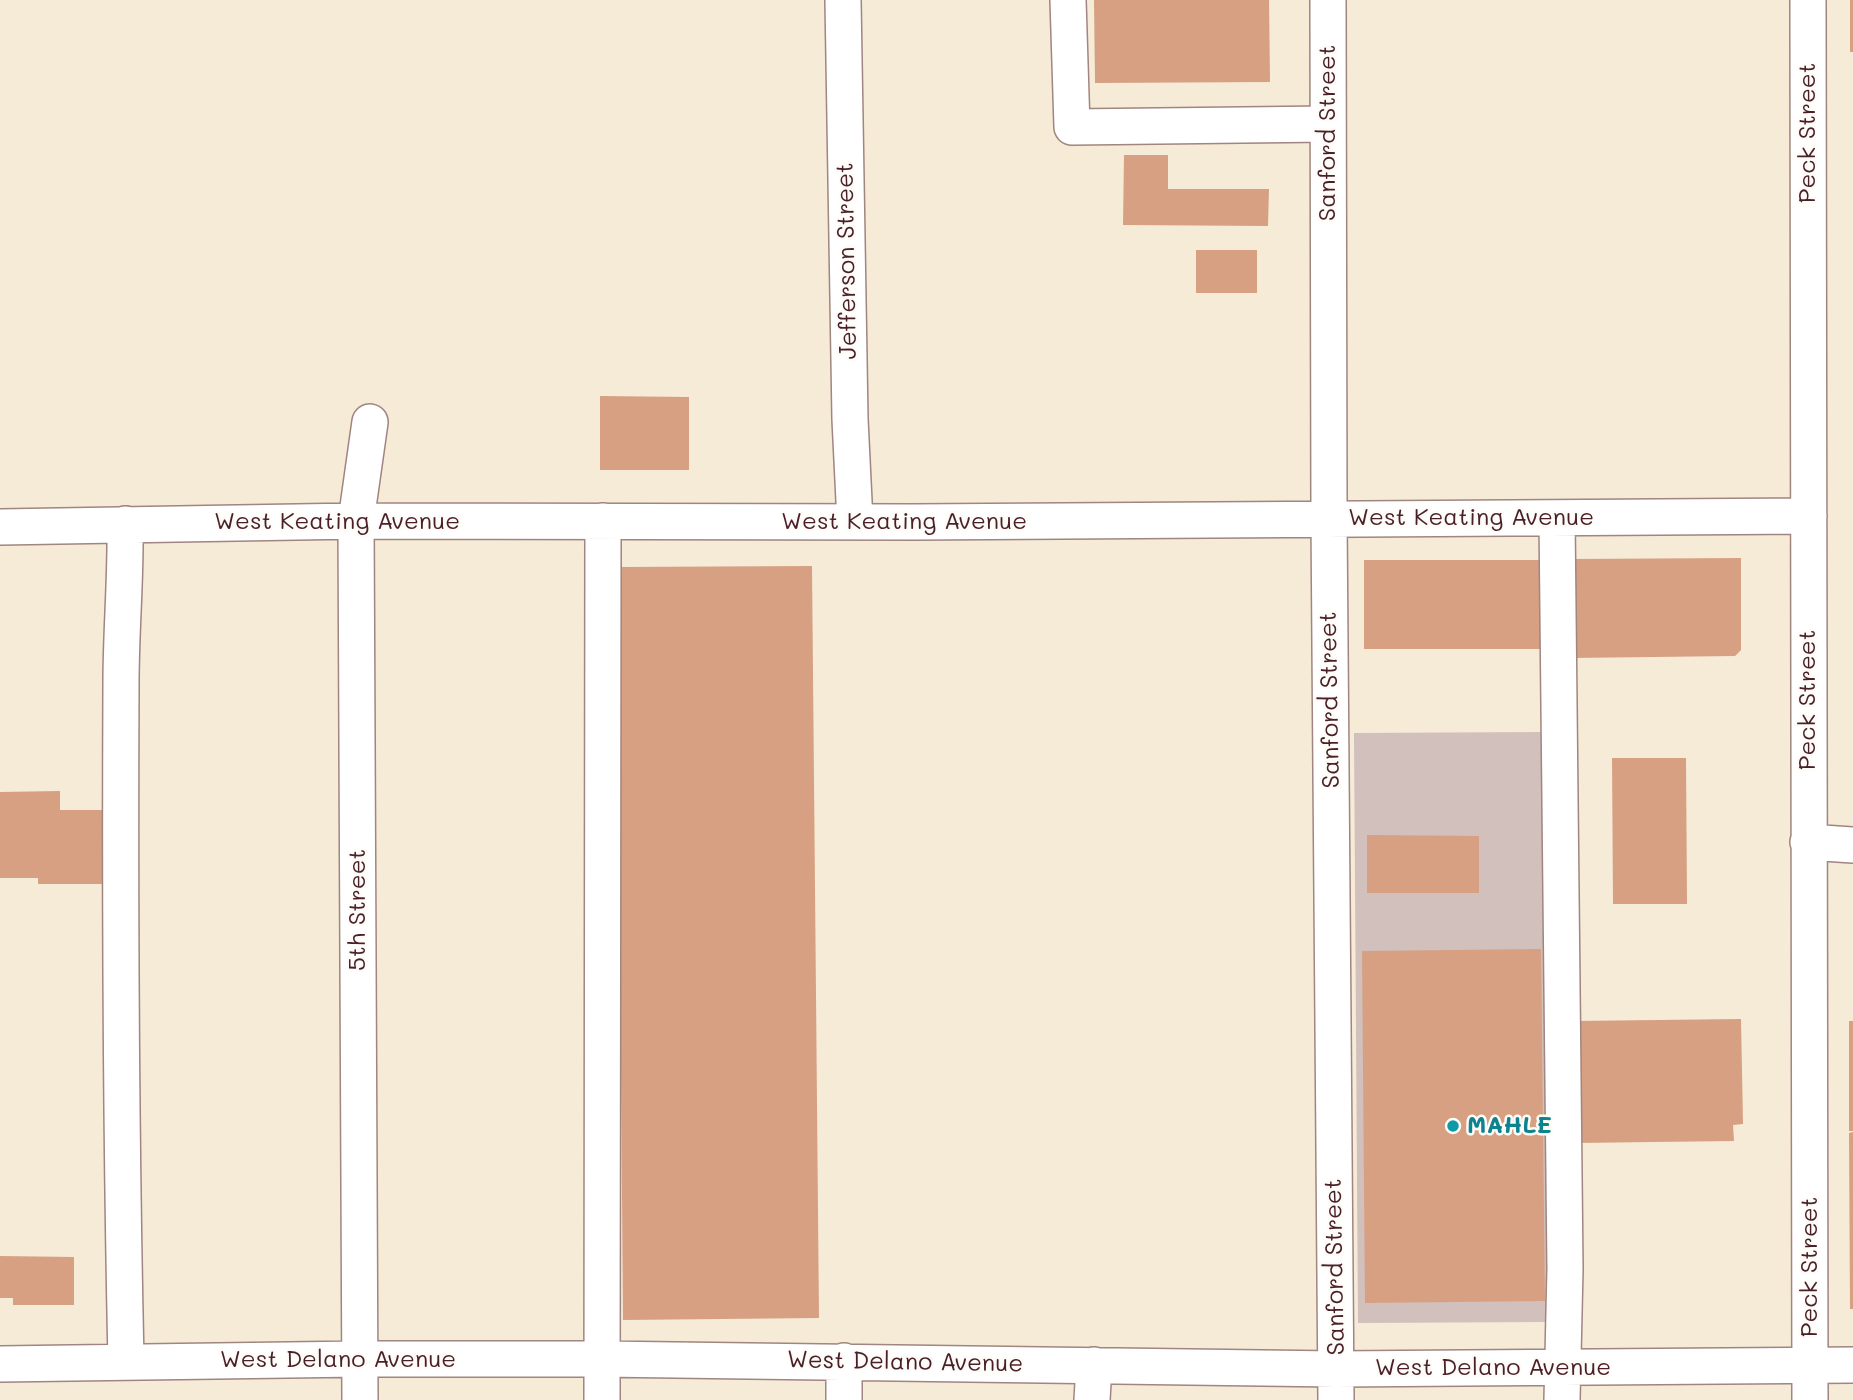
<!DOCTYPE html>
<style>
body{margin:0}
canvas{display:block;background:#f5ebd7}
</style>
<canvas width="1853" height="1400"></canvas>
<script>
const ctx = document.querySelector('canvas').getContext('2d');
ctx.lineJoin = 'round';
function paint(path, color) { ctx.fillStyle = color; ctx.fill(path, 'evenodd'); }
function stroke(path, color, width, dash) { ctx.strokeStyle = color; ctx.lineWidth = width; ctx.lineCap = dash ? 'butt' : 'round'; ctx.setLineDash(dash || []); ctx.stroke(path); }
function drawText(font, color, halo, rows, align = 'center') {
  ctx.font = font + ' Mali,sans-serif'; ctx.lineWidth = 5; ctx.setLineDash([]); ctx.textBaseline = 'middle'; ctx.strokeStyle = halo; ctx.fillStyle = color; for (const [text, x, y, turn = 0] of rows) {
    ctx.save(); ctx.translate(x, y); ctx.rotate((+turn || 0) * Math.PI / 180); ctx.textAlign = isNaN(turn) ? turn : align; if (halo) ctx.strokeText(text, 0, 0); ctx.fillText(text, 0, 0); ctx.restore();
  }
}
paint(new Path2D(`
 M1545,732L1548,1322L1358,1323L1354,733Z`), '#d1c0bc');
paint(new Path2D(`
 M1094,0H1269L1270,82L1095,83Z
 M1850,0H1853V52H1850Z
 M1124,155H1168V189H1269L1268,226L1123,225Z
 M1196,250H1257V293H1196Z
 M600,396L689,397V470H600Z
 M1741,558V650L1735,656L1571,658L1570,559Z
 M1364,560H1546V649H1364Z
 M812,566L819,1318L623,1320L618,697L619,567Z
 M1612,758H1686L1687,904H1613Z
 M60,791V810H108V884H38V878H0V792Z
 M1367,835L1479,836V893H1367Z
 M1541,949L1545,1301L1365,1303L1362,951Z
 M1741,1019L1743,1124L1733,1125L1734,1141L1575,1143L1574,1021Z
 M1849,1021H1853V1131H1849Z
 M1853,1132V1309H1850L1849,1133Z
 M0,1256L74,1257V1305H13V1298H0Z`), '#d7a083');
const minor = new Path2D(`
 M843,0L850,419L855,522
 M1068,0L1072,127L1328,124
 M1328,0L1329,519L1336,1400
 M1808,0L1810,1400
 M1557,518L1565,1269L1562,1400
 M125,524C126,577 121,630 121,683C120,910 121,1136 126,1362
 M0,527L356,521L914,522L1809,516
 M1808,842L1853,845
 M844,1361V1400
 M0,1364L360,1359H602L1336,1369L1853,1365
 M360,1400L356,521L370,422
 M602,1400L603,521
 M1092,1400L1094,1365`);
stroke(minor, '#a08581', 38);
stroke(minor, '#fff', 35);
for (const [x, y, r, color] of [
 [1453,1126,7,"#0f9aa8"]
]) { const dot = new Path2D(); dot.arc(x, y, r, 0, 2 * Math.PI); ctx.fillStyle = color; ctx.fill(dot); stroke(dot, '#fdfcf7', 2.5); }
drawText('24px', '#4a1f2b', '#fdfcf7', [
 ["Sanford Street",1328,133,-90],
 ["Peck Street",1808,133,-90],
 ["Jefferson Street",847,261,-91],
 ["West Keating Avenue",1471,518],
 ["West Keating Avenue",337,522],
 ["West Keating Avenue",904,522],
 ["Sanford Street",1330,700,-91],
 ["Peck Street",1808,700,-90],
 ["5th Street",358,910,-90],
 ["Sanford Street",1335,1267,-91],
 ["Peck Street",1810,1267,-90],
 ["West Delano Avenue",338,1360],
 ["West Delano Avenue",905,1362,1],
 ["West Delano Avenue",1493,1368]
]);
drawText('bold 24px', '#0d838f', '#fdfcf7', [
 ["MAHLE",1467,1126]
], 'left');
</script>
